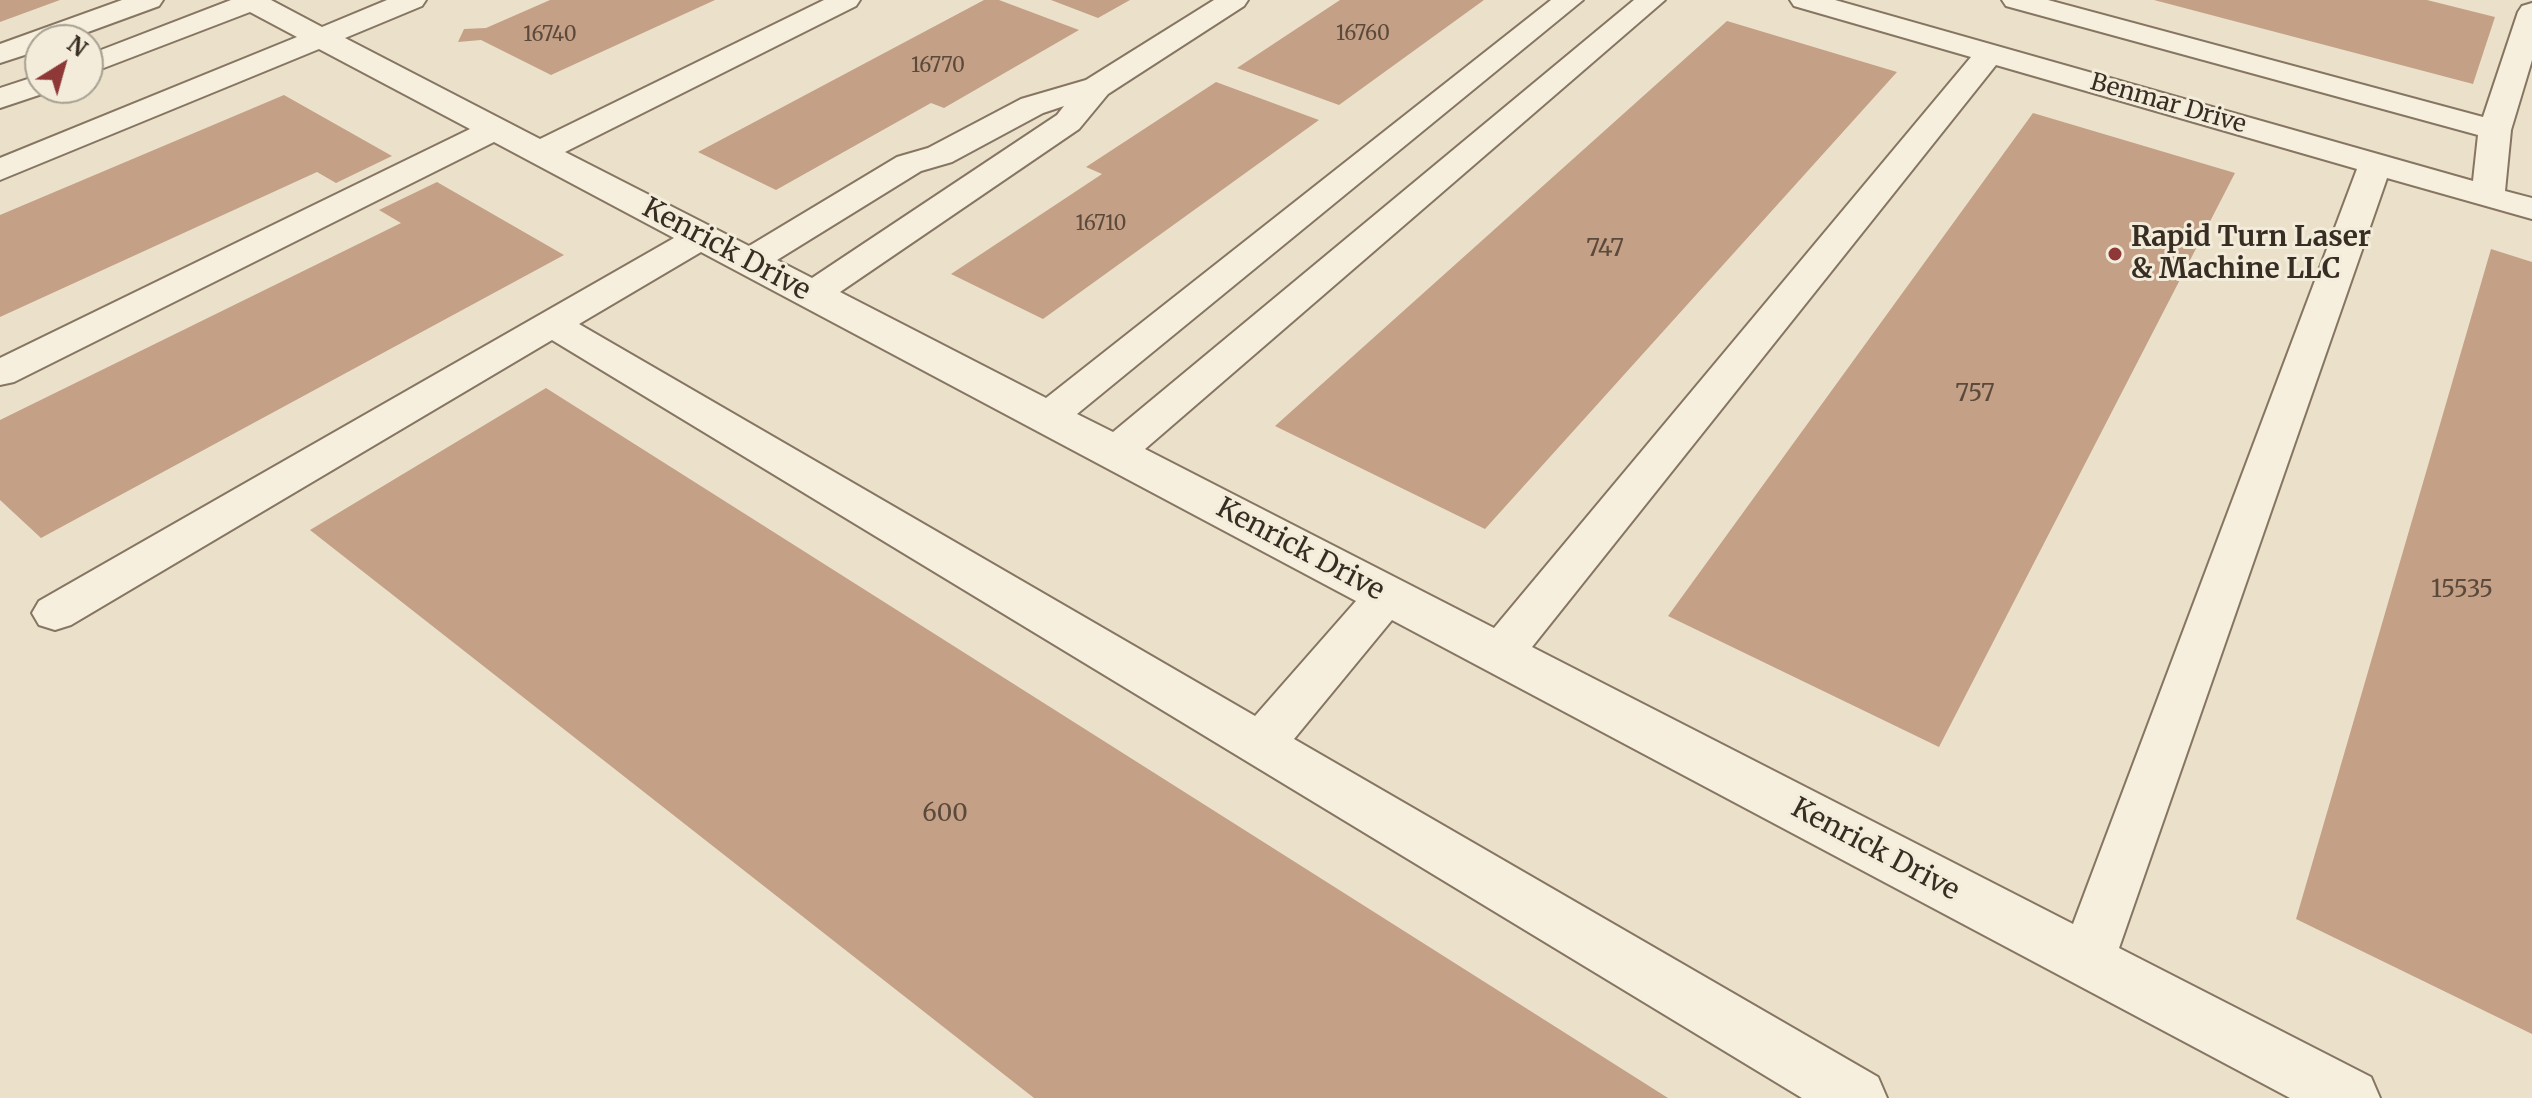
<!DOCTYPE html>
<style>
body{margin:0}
#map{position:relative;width:2532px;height:1098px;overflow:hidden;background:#ebe1cb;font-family:Merriweather,serif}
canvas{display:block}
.north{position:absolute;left:24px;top:24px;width:80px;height:80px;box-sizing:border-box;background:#f3ecda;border:2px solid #a8a091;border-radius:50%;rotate:37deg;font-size:22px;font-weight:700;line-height:32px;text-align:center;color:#382d23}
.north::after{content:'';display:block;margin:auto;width:28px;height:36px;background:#8e3838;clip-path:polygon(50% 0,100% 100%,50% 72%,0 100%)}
</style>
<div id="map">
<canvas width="2532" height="1098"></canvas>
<div class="north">N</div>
</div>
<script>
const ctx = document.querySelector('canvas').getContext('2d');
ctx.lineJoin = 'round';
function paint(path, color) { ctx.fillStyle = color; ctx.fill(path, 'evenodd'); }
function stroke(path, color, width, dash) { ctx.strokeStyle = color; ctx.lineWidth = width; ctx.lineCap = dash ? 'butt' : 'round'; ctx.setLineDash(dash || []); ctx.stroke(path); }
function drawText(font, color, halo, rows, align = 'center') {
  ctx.font = font + ' Merriweather,serif'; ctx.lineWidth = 6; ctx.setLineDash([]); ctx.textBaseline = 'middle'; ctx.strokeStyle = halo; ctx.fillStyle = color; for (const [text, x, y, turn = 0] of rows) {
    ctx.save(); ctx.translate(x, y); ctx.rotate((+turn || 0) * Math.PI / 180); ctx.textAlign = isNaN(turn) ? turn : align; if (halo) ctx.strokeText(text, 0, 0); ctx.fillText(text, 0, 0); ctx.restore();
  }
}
paint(new Path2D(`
 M0,0H60L0,22Z
 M550,0H715L551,75L481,40L458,42L464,29L486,28Z
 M984,0H999L1079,30L944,108L931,103L776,190L698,152Z
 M1051,0H1130L1098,18Z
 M1340,0H1484L1339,105L1237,68Z
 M2154,0H2427L2495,17L2473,84Z
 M1727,21L1897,72L1485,529L1275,426Z
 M1216,82L1319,120L1043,319L951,274L1102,174L1086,167Z
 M284,95L392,156L336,183L317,172L0,317V215Z
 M2033,113L2235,173L1939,747L1668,616Z
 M437,182L564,255L41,538L0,500V420L401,223L379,210Z
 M2491,249L2532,262V1034L2296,919Z
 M546,388L1668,1098H1034L310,530Z`), '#c4a086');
const minor = new Path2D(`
 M122,0H163L159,6L66,40H40V50L0,63V44Z
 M231,0H271L322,27L387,0H426L422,6L345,38L540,139L824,0H860L856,6L565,152L749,246L897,157L928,148L1021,99L1086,80L1214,0H1248L1244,6L1108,94L1079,129L840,292L1046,398L1551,0H1583L1077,414L1113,432L1634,0H1665L1145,449L1494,628L1971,57L1794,6L1790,0H1835L2473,181L2478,135L2006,6L2002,0H2048L2483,117L2518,12L2522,6L2532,3V60L2511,130L2505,191L2532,198V219L2387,178L2119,948L2371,1077L2380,1098H2290L1392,620L1294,739L1878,1077L1887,1098H1802L552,340L71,625L55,630L39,625L32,613L39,601L674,238L494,142L14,382L0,385V358L470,129L319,49L0,180V158L297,37L250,12L88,74V55ZM1996,65L2357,169L2073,924L1532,647ZM1064,106L1057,115L812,278L777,260L921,171L952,162L1043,113ZM701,252L1356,601L1255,716L579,324Z
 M40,75V88H53L51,91L0,108V88Z`);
stroke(minor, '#867561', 4);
paint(minor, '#f6efde');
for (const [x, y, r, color] of [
 [2115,254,8,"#8e3838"]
]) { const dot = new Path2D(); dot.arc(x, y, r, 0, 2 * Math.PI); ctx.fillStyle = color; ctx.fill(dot); stroke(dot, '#f3ecda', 3); }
drawText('20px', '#5b4a3c', null, [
 ["16760",1363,34],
 ["16740",550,35],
 ["16770",938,66],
 ["16710",1101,224]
]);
drawText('24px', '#382d23', '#f3ecda', [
 ["Benmar Drive",2168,104,16]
]);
drawText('24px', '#5b4a3c', null, [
 ["747",1605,249],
 ["757",1975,394],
 ["15535",2462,590],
 ["600",945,814]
]);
drawText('bold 28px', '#382d23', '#f3ecda', [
 ["Rapid Turn Laser",2131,238],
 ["& Machine LLC",2131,270]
], 'left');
drawText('28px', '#382d23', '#f3ecda', [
 ["Kenrick Drive",726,250,28],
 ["Kenrick Drive",1300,550,28],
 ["Kenrick Drive",1875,850,28]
]);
</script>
